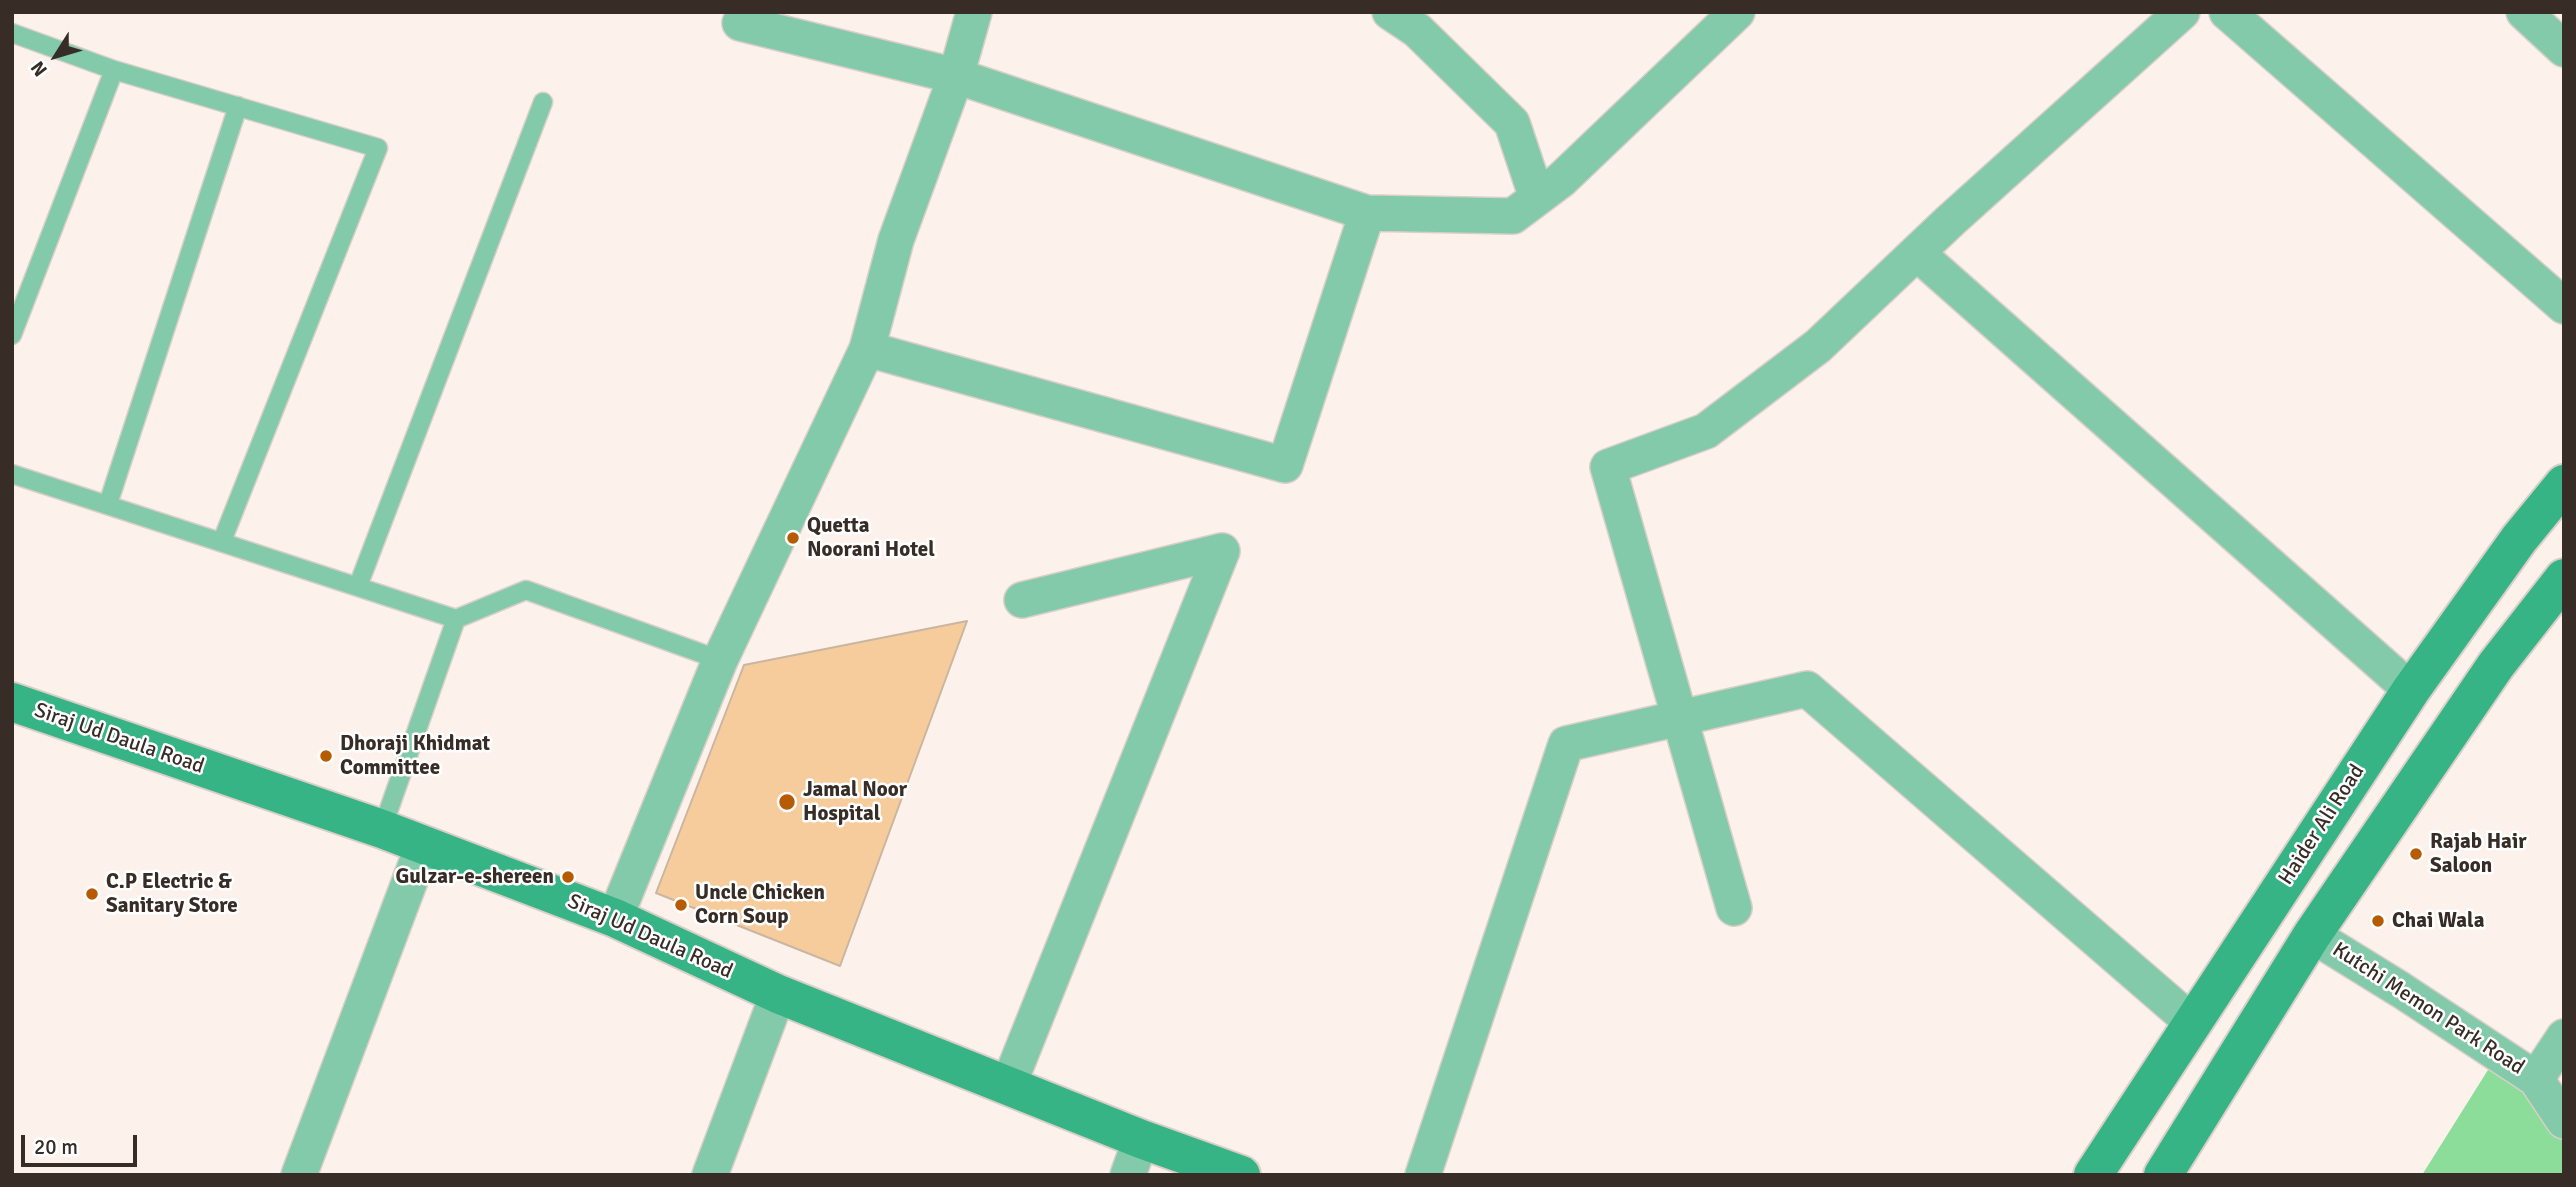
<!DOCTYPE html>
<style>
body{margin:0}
#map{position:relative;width:2576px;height:1187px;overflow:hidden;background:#fdf2eb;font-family:Signika,sans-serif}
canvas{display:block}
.frame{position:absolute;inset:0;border:14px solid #372d26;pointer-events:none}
.north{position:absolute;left:21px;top:21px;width:70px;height:70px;-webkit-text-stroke:5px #fff;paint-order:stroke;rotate:233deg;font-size:19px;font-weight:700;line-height:28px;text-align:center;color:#372d26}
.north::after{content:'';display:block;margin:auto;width:24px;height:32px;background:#372d26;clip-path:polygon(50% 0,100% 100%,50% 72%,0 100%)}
.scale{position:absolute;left:21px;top:1135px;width:116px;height:32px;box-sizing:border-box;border:4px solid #372d26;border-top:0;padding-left:9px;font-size:21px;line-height:24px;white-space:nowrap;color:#372d26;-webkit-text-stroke:5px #fff;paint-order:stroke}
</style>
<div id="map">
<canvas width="2576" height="1187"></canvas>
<div class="frame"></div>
<div class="north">N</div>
<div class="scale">20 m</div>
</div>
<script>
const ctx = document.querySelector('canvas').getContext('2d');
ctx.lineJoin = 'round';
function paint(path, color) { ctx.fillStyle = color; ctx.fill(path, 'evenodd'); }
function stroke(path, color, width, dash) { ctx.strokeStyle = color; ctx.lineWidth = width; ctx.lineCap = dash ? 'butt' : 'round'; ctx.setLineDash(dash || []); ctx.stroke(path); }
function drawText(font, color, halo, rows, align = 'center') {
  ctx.font = font + ' Signika,sans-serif'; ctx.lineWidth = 5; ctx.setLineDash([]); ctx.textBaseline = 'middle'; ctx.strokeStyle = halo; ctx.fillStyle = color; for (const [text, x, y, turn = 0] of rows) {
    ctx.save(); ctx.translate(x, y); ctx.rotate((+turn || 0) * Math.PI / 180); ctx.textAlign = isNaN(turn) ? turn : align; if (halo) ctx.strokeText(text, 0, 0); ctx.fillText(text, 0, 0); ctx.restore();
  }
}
paint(new Path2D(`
 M2498,1054L2564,1121V1175H2422Z`), '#8bdd99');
const building = new Path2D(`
 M967,621L840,966L656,893L744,665Z`);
paint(building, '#f6cc9d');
stroke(building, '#cab6a0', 2);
const service = new Path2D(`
 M12,33L114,70L378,148L222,541
 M12,335L114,70
 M12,474L456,619
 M108,504L238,106
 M358,586L543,102
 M382,829L456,619L526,590L720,660`);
const minor = new Path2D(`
 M1390,12L1417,30L1512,123L1537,198
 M2227,12L2564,306
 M2524,12L2564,49
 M740,23L956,76L1367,213L1513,216L1561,180L1737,12
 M1917,253L2411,690
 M867,349L1285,465L1367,213
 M1022,600L1222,551
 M1734,908L1608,467L1706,431L1818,346L1950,221L2182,12
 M615,918L720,660L867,349L896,240L956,76L974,12
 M2312,935L2401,990L2536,1079L2564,1121
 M2536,1079L2564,1037
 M1008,1086L1222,551
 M299,1175L423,846
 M710,1175L778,994
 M1128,1175L1141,1139
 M1423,1175L1566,744L1807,689L2193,1023`);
const secondary = new Path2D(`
 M12,702L382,829L615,918L778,994L1141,1139L1241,1175
 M2093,1175L2411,690L2519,539L2564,484
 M2163,1175L2312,935L2496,665L2564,578`);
stroke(service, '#d9cfc8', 21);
stroke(minor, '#d9cfc8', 38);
stroke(secondary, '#d9cfc8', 42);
stroke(service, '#83caaa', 18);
stroke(minor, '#83caaa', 35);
stroke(secondary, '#37b486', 38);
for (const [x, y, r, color] of [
 [793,538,7,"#b75b02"],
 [326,756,7,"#b75b02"],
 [787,802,9,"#b75b02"],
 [2416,854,7,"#b75b02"],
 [568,877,7,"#b75b02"],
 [92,894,7,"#b75b02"],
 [681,905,7,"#b75b02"],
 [2378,921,7,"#b75b02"]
]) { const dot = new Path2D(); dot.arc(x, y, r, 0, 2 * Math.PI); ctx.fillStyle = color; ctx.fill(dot); stroke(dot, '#fff', 2.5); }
drawText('bold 21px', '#372d26', '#fff', [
 ["Quetta",807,526],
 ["Noorani Hotel",807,550],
 ["Dhoraji Khidmat",340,744],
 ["Committee",340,768],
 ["Jamal Noor",803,790],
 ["Hospital",803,814],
 ["Rajab Hair",2430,842],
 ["Saloon",2430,866],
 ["Gulzar-e-shereen",554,877,"right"],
 ["C.P Electric &",106,882],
 ["Sanitary Store",106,906],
 ["Uncle Chicken",695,893],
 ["Corn Soup",695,917],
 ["Chai Wala",2392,921]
], 'left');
drawText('21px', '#372d26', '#fff', [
 ["Siraj Ud Daula Road",119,739,19],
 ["Haider Ali Road",2322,825,-57],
 ["Siraj Ud Daula Road",650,937,24],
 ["Kutchi Memon Park Road",2428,1009,33]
]);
</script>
